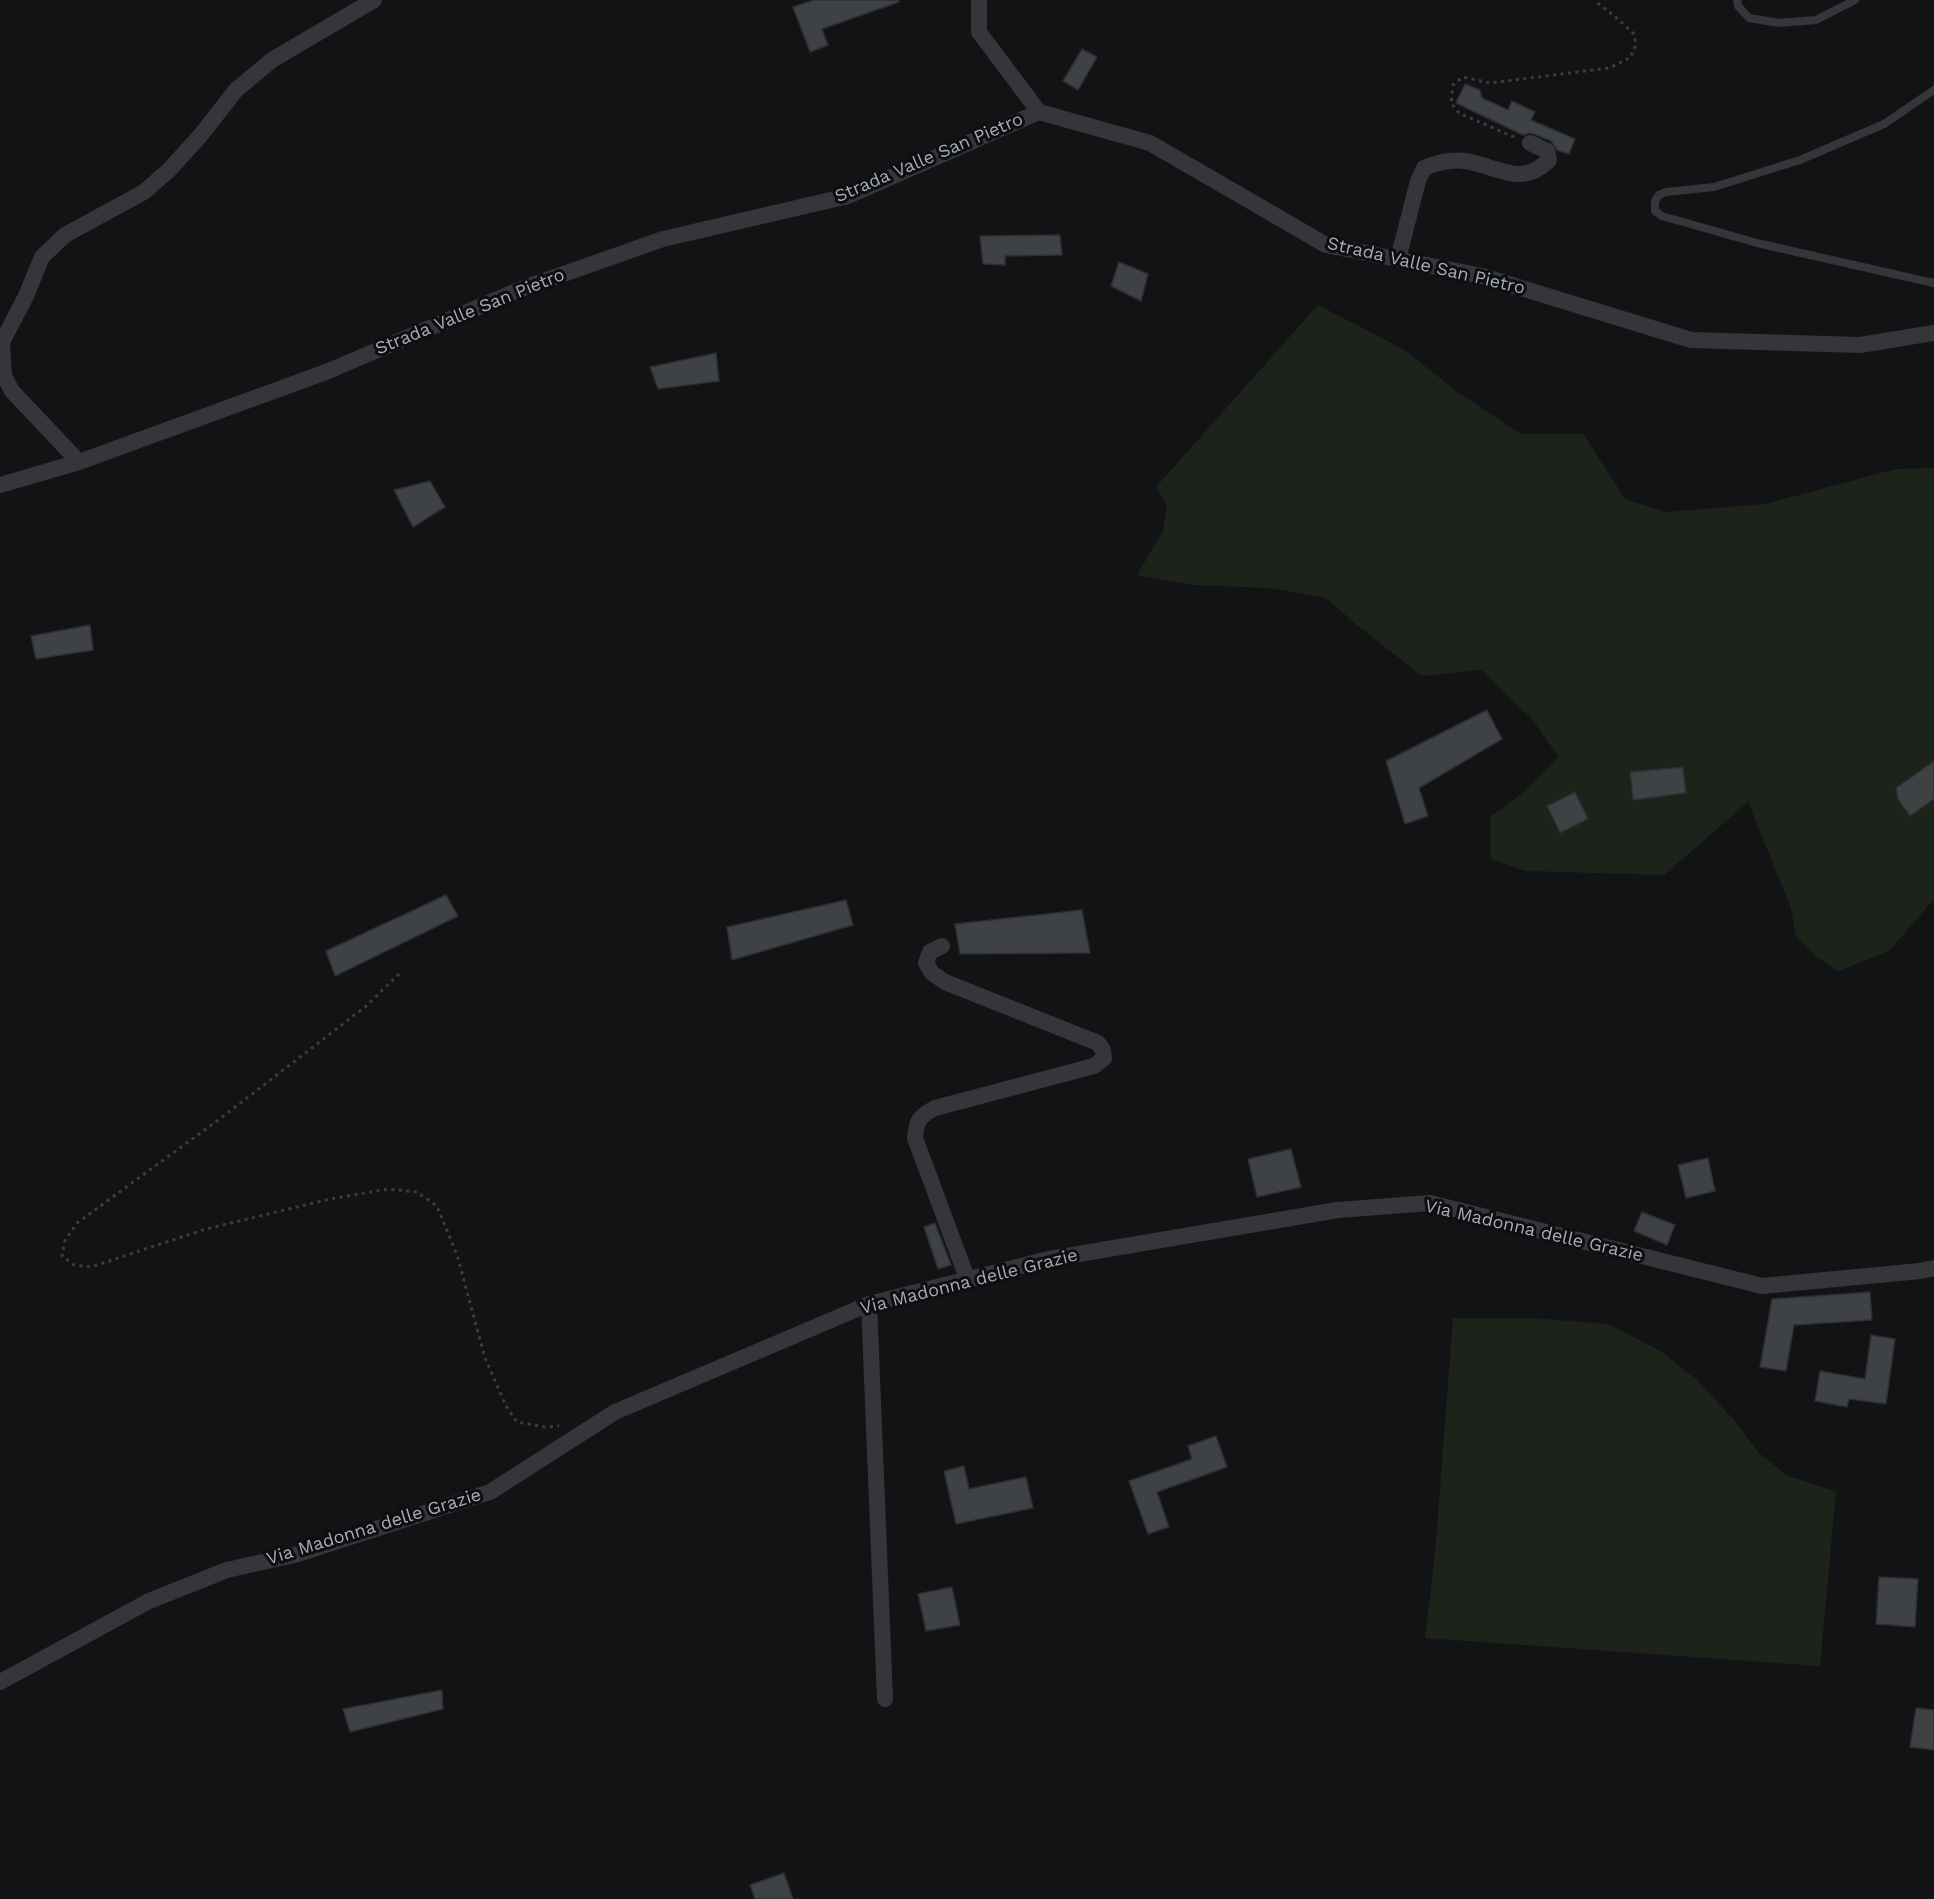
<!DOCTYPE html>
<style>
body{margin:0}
canvas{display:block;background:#131315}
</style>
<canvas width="1934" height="1899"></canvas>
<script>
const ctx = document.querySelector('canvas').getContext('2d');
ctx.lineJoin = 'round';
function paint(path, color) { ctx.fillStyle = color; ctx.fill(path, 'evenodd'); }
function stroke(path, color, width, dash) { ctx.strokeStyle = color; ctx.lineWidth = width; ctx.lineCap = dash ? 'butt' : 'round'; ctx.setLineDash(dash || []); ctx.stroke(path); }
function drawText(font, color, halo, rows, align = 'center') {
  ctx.font = font + ' "Work Sans",sans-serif'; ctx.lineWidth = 6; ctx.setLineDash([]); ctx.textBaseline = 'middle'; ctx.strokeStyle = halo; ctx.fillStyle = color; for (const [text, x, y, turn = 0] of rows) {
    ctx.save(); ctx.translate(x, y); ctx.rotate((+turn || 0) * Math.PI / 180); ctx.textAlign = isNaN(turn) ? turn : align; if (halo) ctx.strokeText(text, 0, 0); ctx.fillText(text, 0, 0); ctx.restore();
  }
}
paint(new Path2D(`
 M1318,305L1403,349L1459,393L1521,434H1583L1626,500L1667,512L1765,504L1896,469L1934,468V899L1889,951L1838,971L1818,958L1796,936L1791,908L1748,802L1664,875L1526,871L1491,859L1490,817L1520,795L1559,757L1531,718L1481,670L1422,676L1358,626L1326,598L1271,588L1193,585L1137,575L1163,531L1167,505L1156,487Z
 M1453,1318H1531L1608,1324L1662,1352L1697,1380L1733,1419L1759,1453L1786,1475L1836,1492L1820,1666L1425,1638L1435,1554Z`), '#1c231b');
const building = new Path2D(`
 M814,0H899V2L822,29L828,45L810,52L793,7Z
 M1082,49L1097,57L1078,90L1063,81Z
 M1465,84L1480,90L1482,98L1508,110L1512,101L1535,112L1531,120L1575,139L1569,154L1557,150L1551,141L1534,134L1529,133L1523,135L1456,103Z
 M1060,235L1062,255L1005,256V265L983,264L980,236Z
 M1119,262L1148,274L1141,301L1111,286Z
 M716,353L719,381L658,389L650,367Z
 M430,481L445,507L413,527L394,490Z
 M90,625L93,650L36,659L31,636Z
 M1487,710L1502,739L1419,788L1428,816L1405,824L1386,761Z
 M1934,761V799L1910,816L1898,799L1896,788Z
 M1683,767L1686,793L1633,800L1630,772Z
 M1575,792L1588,819L1560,833L1547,806Z
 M446,895L458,916L335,976L326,951Z
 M846,900L853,925L732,960L727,927Z
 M1082,910L1090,953L960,954L955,924Z
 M1291,1149L1301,1187L1257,1197L1248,1159Z
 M1708,1158L1715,1191L1686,1198L1678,1165Z
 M1642,1212L1675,1225L1667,1245L1634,1231Z
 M935,1223L951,1265L938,1269L924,1227Z
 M1870,1292L1872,1320L1794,1325L1786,1371L1760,1367L1772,1299Z
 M1871,1335L1895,1339L1886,1404L1849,1399L1847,1407L1815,1401L1820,1371L1865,1379Z
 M1216,1436L1227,1467L1157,1492L1169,1527L1148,1534L1129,1481L1192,1459L1188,1446Z
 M964,1466L969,1489L1026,1477L1033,1508L956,1524L944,1471Z
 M1879,1577L1918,1579L1915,1627L1876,1624Z
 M952,1587L960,1625L926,1631L918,1594Z
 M442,1690L443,1709L350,1732L343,1709Z
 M1916,1708L1934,1710V1750L1910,1747Z
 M784,1873L793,1899H755L750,1885Z`);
paint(building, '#3f4245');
stroke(building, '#2d2e31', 1.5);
stroke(new Path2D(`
 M1514,137L1459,113L1451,103L1453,85L1463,77L1490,83L1609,68L1630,58L1636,45L1634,34L1619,20L1594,0
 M399,974L365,1007L221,1118L77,1223L65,1240L62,1256L74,1265L91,1267L206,1229L330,1199L388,1189L417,1192L437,1206L457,1255L485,1358L506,1406L517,1422L545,1427L559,1426`), '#3a3d41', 3, [3, 4.5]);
stroke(new Path2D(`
 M1737,0L1738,6L1749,18L1779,23L1816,20L1855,0
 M1934,90L1884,124L1800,160L1714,187L1666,192L1659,195L1655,201V211L1662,216L1757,243L1934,283`), '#34363a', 8);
stroke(new Path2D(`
 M979,0V32L1039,112
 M1398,259L1418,181L1424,168C1438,162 1451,159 1465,161C1498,166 1521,188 1549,160L1547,151L1530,143
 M79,462L12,391L4,376L2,342L26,296L42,257L65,235L144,192L169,170L200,136L236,90L272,60L374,0
 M0,485L79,462L326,372L521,289L663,239L848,196L1039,112L1150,143L1326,245L1482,276L1691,340L1860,345L1934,333
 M942,946L930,952L926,963L932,973L945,982L1098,1043L1103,1050L1104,1058L1094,1066L935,1108C920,1116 916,1120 915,1138L967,1278
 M869,1304L885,1699
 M0,1682L149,1601L227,1570L298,1554L490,1492L615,1412L869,1304L1049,1259L1338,1210L1430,1203L1762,1286L1920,1271L1934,1268`), '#34363a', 16);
drawText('18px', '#a5adb5', '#0e0e10', [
 ["Strada Valle San Pietro",929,158,-23],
 ["Strada Valle San Pietro",1426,266,13],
 ["Strada Valle San Pietro",470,312,-22],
 ["Via Madonna delle Grazie",1534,1231,13],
 ["Via Madonna delle Grazie",969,1282,-14],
 ["Via Madonna delle Grazie",374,1527,-17]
]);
</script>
